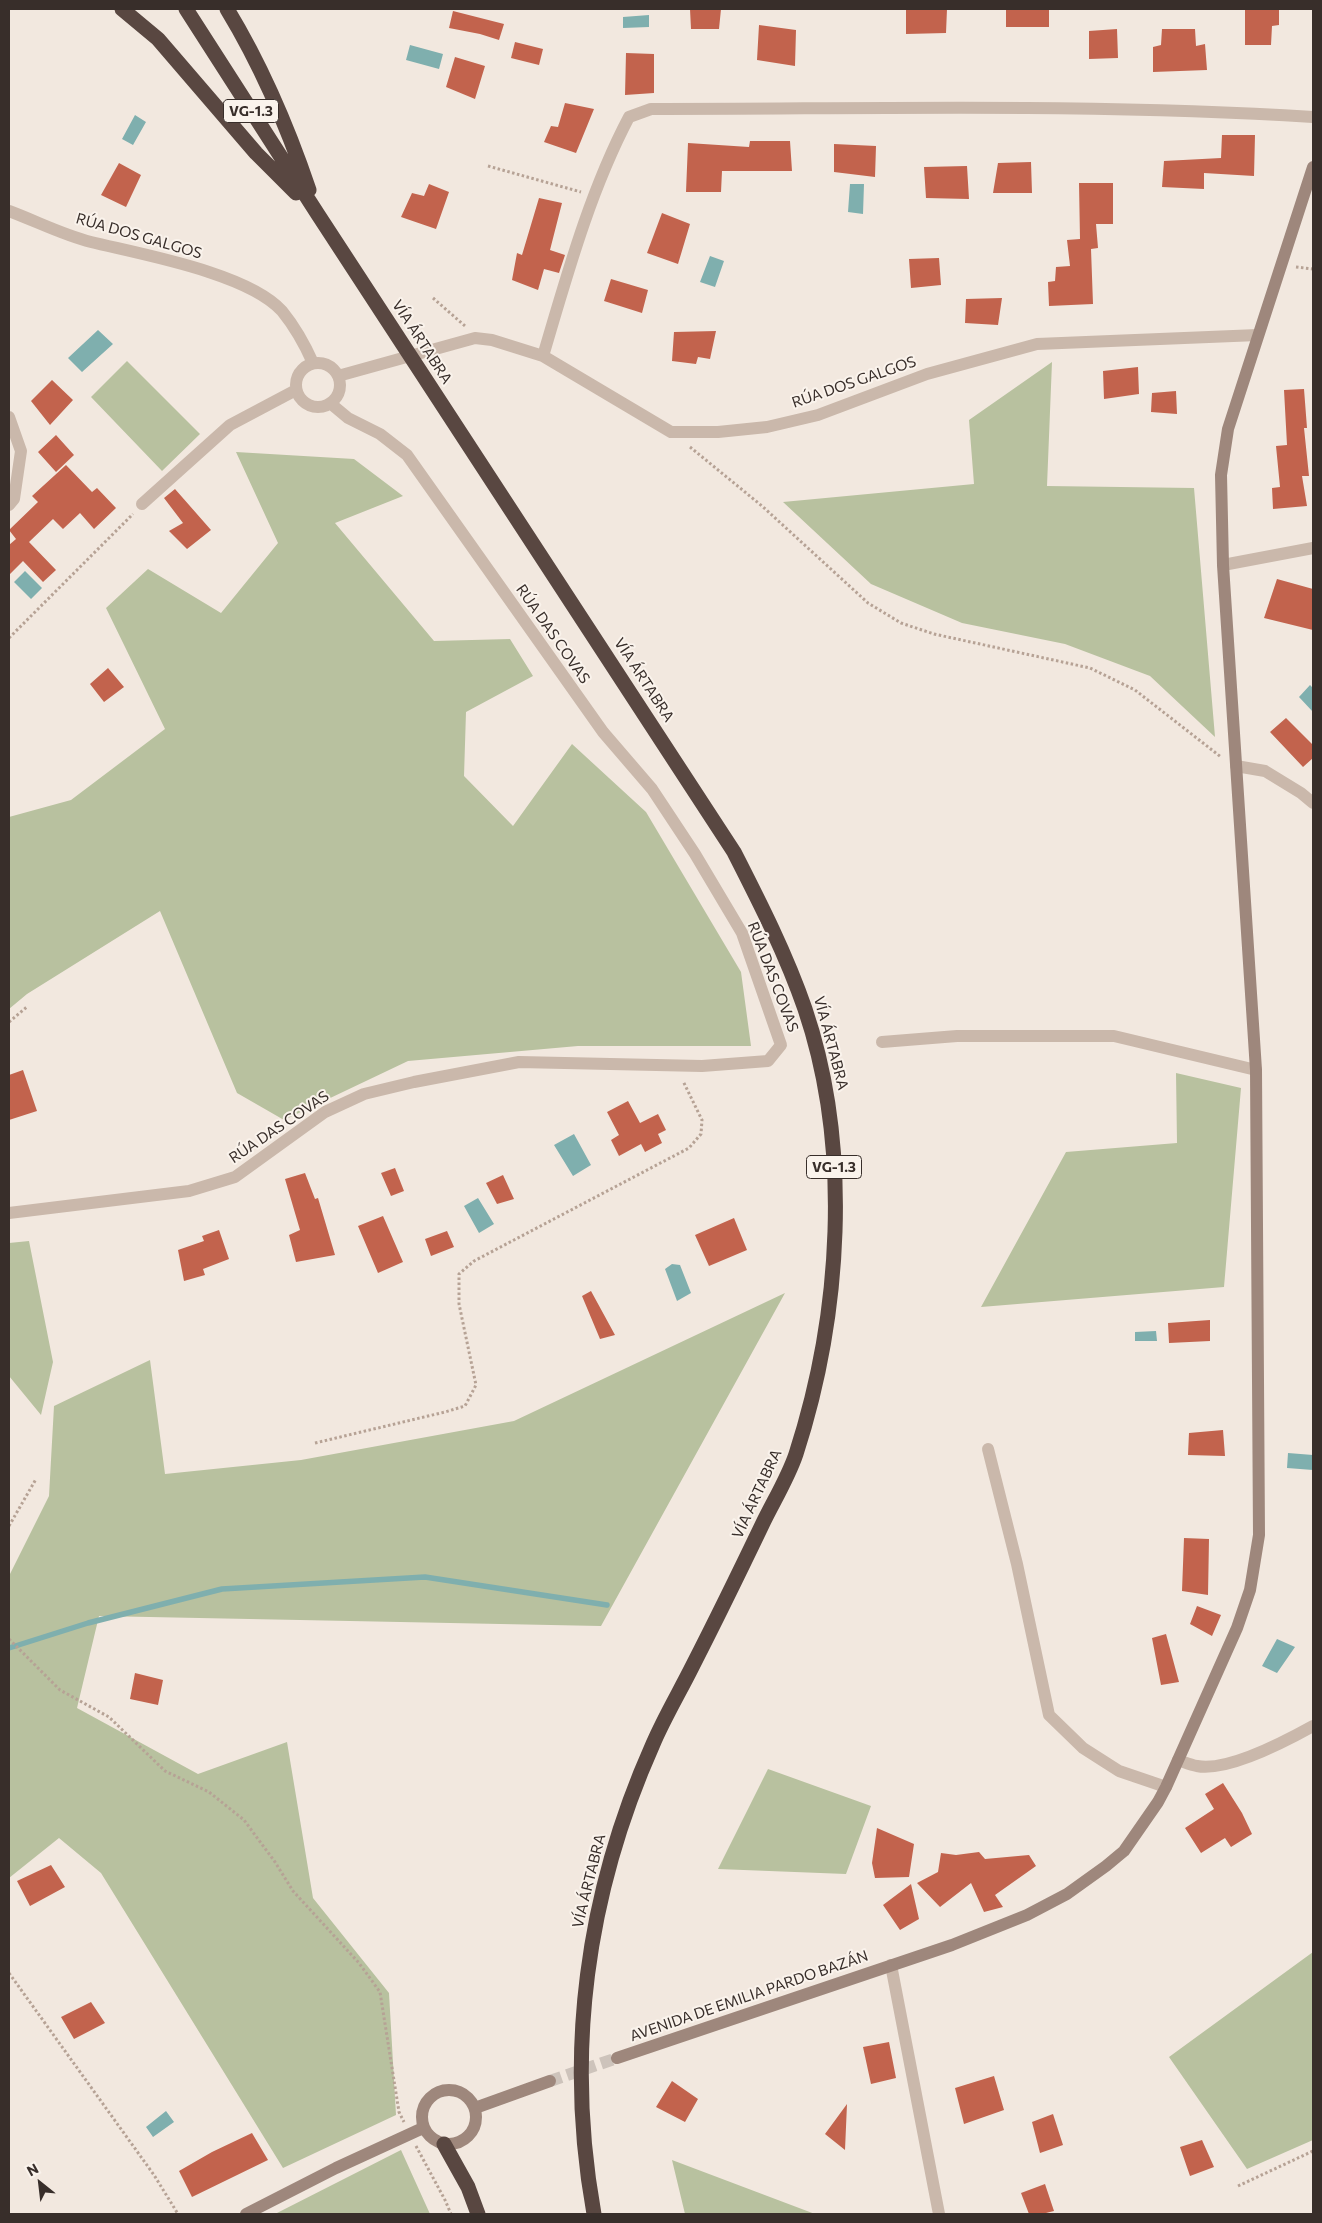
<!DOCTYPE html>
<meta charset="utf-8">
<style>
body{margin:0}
#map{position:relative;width:1322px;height:2223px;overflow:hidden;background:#f2e8df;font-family:Commissioner,sans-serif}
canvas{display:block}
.frame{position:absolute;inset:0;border:10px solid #382e2a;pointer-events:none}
.north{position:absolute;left:15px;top:2158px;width:50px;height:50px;-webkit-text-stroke:4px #faf3ec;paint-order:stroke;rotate:331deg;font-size:14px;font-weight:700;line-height:20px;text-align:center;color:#382e2a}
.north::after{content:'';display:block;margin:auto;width:18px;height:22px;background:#382e2a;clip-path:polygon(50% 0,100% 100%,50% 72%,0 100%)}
</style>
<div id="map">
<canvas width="1322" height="2223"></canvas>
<div class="frame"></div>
<div class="north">N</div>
</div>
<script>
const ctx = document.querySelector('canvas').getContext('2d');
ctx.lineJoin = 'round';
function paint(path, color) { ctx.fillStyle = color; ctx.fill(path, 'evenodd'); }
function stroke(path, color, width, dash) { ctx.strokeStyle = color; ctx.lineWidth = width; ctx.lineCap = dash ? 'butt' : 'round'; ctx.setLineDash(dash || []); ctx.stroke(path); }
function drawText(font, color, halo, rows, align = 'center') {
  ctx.font = font + ' Commissioner,sans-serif'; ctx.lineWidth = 4; ctx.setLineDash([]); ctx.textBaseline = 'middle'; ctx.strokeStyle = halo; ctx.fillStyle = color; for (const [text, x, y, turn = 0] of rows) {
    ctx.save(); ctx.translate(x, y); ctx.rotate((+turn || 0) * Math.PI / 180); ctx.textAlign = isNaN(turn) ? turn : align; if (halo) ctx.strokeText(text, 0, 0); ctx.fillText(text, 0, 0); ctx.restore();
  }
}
paint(new Path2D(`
 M127,361L200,434L162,471L91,397Z
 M1052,362L1047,486L1194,488L1215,737L1150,676L1065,644L962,623L871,584L783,502L974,484L969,420Z
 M236,452L354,459L403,496L335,523L434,641L510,639L533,676L466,712L464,776L513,826L572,744L646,812L741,972L751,1046H578L408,1061L284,1120L237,1093L160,911L27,994L9,1009V817L71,800L165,729L106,608L148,569L221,613L278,543Z
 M1176,1073L1241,1088L1224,1287L981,1307L1066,1152L1177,1143Z
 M29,1241L53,1362L41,1415L9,1376V1243Z
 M785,1293L601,1626L99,1616L77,1708L198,1774L287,1742L313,1898L389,1993L396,2115L283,2168L101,1873L59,1838L9,1878V1576L49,1496L54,1406L150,1360L165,1474L301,1460L514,1421Z
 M768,1769L871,1806L846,1874L718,1869Z
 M1313,1952V2140L1247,2169L1169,2057Z
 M401,2150L430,2214H275Z
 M672,2160L815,2214H685Z`), '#b8c19f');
paint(new Path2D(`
 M649,15V27L623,28V17Z
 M410,45L443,54L439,69L406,60Z
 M135,115L146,122L133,145L122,139Z
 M850,184H864L863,214L848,212Z
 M710,256L724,261L715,287L700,282Z
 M98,330L113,344L82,372L68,358Z
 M25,571L42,588L31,599L14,582Z
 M1310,685L1313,688V712L1299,697Z
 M574,1134L591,1165L573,1176L554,1145Z
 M478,1198L494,1224L479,1233L464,1206Z
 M672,1264L680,1265L691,1293L677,1301L665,1269Z
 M1156,1331L1157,1341H1135V1332Z
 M1288,1453L1313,1455V1470L1287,1468Z
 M1277,1639L1295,1647L1277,1673L1262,1666Z
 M166,2111L174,2122L153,2137L146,2127Z`), '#7fafae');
stroke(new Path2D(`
 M9,1648L88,1623L222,1589L425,1577L607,1605`), '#7fafae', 5.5);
paint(new Path2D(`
 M690,9H721L719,29H691Z
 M906,9H947L946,33L906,34Z
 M1006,9H1049V27H1006Z
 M1255,9H1279V25L1272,26L1271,45H1245V10Z
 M453,11L504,24L499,40L480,34L449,28Z
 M759,25L796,30L795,66L757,60Z
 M1117,29L1118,58L1089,59V31Z
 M1162,29H1195L1196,46L1205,44L1207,70L1153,72V47L1161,45Z
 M515,42L543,49L539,65L511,58Z
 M626,53L654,54V93L625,95Z
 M455,57L485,66L475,99L446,87Z
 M565,103L594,109L576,153L544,142L551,126L558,127Z
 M1222,135H1255L1254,176L1204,173V189L1162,187L1164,161L1221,158Z
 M750,141H790L792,171H722L721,192H686L688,143L749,147Z
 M834,144L876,146L875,177L834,172Z
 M1031,162L1032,193H993L998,163Z
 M119,163L141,175L126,207L101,195Z
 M967,166L969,199L926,198L924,167Z
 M1079,183H1113V224H1096L1098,248L1091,249L1093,304L1049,306L1048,282L1055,281L1056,267L1070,266L1067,240L1080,239Z
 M429,184L449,192L436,229L401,217L412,193L424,196Z
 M539,198L562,203L550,250L565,255L559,273L544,269L538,290L512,280L517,253L522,255Z
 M662,213L690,224L678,264L647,253Z
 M939,258L941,285L911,288L909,259Z
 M611,279L648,290L642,313L604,301Z
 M1002,298L998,325L965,323L966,299Z
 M716,331L710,359L698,357L696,364L672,361L674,332Z
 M1138,367L1139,394L1104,399L1103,371Z
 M52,380L73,400L50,425L31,401Z
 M1304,389L1307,428H1304L1309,476H1302L1307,506L1273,509L1272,488L1280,487L1276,446L1287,445L1284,390Z
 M1176,391L1177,414L1151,412L1152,393Z
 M56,435L74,455L56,472L38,452Z
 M66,465L92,492L97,488L116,508L94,529L80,513L63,529L53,519L29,542L56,570L43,582L23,561L9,575V545L16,539L9,530L38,502L32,496Z
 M175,489L211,530L187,549L169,531L183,523L164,498Z
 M1277,579L1313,589V630L1264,618Z
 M108,668L124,687L104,702L90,684Z
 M1286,718L1313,745V758L1303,767L1270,732Z
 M23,1070L37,1111L9,1120V1075Z
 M628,1101L640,1123L658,1114L666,1130L658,1134L662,1143L645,1152L641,1144L619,1156L611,1140L619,1135L607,1112Z
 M395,1168L404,1191L391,1196L381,1173Z
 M305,1173L315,1199L318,1198L335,1255L296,1262L289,1235L300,1230L285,1179Z
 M503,1175L514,1199L497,1204L486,1183Z
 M383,1216L403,1262L378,1273L358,1226Z
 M734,1218L747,1250L709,1266L695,1235Z
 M219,1230L229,1259L203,1269L205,1275L184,1281L178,1250L204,1241L202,1236Z
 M447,1231L454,1247L431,1256L425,1239Z
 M591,1291L615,1335L600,1339L582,1296Z
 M1210,1320V1341L1169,1343L1168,1323Z
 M1223,1430L1225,1456L1188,1455L1189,1433Z
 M1184,1538L1209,1539L1208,1595L1182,1591Z
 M1197,1606L1221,1615L1212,1636L1190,1624Z
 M1166,1634L1179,1682L1161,1685L1152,1638Z
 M135,1673L163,1680L158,1705L130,1699Z
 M1223,1783L1242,1813L1252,1834L1231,1847L1225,1838L1201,1853L1185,1828L1214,1809L1205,1794Z
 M877,1828L914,1844L909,1877L875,1878L872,1863Z
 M979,1852L985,1859L1029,1855L1036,1866L995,1895L1003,1907L984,1912L971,1883L940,1907L917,1883L938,1872L941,1853L956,1855Z
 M51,1865L65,1887L30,1906L17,1881Z
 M911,1884L919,1919L900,1930L883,1905Z
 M91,2002L105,2023L74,2039L61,2017Z
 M889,2042L896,2078L871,2084L863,2047Z
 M994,2076L1004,2110L964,2124L955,2088Z
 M672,2081L698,2099L685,2122L656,2107Z
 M847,2104L845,2150L825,2134Z
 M1053,2114L1063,2145L1040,2153L1032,2122Z
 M252,2133L268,2160L192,2197L179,2171L212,2152Z
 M1202,2140L1214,2167L1190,2176L1180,2147Z
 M1045,2184L1054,2211L1042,2214H1029L1021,2193Z`), '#c2634d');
stroke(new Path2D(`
 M550,2081L617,2058`), '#cdc3bb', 12, [12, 6]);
stroke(new Path2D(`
 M488,166L581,192
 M1296,267L1313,269
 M433,298L465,326
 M690,447L762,506L868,603L901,623L934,634L1090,668L1135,690L1221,757
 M9,638L133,514
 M9,1022L28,1006
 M315,1443L445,1412L465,1406L476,1385L459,1304V1274L474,1261L689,1148L701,1134L702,1120L683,1081
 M9,1526L36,1479
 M9,1639L60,1690L109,1717L165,1771L209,1792L244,1820L275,1862L293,1891L359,1963L380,1992L399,2112L404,2122
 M9,1973L154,2175L178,2214
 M416,2146L445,2200L451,2214
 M1238,2186L1313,2151`), '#b6a295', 3, [2.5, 2.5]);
stroke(new Path2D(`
 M9,211C36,221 63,235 91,242C140,254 248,273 282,311C295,327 305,345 313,363
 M543,356C567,275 590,191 629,117L651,109C872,109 1093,103 1313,117
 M296 385a22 22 0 1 1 44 0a22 22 0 1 1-44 0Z
 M338,376L475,338L492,340L543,356L671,432H718L767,427L818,415L927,374L1037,344L1258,335
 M9,417L21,451L14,499L9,505
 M142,504L230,425L296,390
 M1223,565L1313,548
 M1236,766L1265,771L1301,793L1313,803
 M882,1042L957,1036H1114L1256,1070
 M9,1213L189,1191L235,1177L325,1112L364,1094L414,1082L519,1062L702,1066L768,1061L781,1045L742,933L695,854L652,789L603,732L407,455L380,434L348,418L330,403
 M988,1449L1017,1564L1049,1715L1083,1748L1119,1771L1166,1787
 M1178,1760C1184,1762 1191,1765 1197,1766C1228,1772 1286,1741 1313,1726
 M891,1965L939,2214`), '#cab8ab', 12);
stroke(new Path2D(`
 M617,2058L952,1945L1027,1915L1067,1894L1106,1866L1124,1851L1158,1802L1166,1787L1237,1628L1250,1590L1259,1535L1256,1070L1223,565L1221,475L1228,429L1313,167
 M422 2117a27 27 0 1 1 54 0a27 27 0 1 1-54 0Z
 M475,2108L550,2081
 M246,2214L336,2168L423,2128`), '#9e877c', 12);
stroke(new Path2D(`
 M122,9L158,39L256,153L296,193
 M186,9L317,213L734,852C760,903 786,954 805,1009C852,1148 841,1315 796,1454C788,1478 773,1502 762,1525C739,1573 716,1620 692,1667C679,1693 664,1718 653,1744C586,1894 565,2053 594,2214
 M227,9C261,65 288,128 309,190
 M444,2144L468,2187L478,2214`), '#594741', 15);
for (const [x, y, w] of [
 [251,111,55],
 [834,1167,55]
]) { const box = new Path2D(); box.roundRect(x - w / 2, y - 11.5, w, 23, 4); ctx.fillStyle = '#faf3ec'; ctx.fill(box); stroke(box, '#382e2a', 1); }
drawText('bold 14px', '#382e2a', null, [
 ["VG-1.3",251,111],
 ["VG-1.3",834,1167]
]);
drawText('15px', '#382e2a', '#faf3ec', [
 ["RÚA DOS GALGOS",139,236,16],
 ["VÍA ÁRTABRA",422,342,57],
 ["RÚA DOS GALGOS",854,382,-19],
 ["RÚA DAS COVAS",553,634,55],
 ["VÍA ÁRTABRA",644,680,57],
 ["RÚA DAS COVAS",773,977,69],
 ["VÍA ÁRTABRA",831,1043,75],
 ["RÚA DAS COVAS",279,1127,-34],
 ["VÍA ÁRTABRA",757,1494,-65],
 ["VÍA ÁRTABRA",589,1881,-76],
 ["AVENIDA DE EMILIA PARDO BAZÁN",749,1996,-19]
]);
</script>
